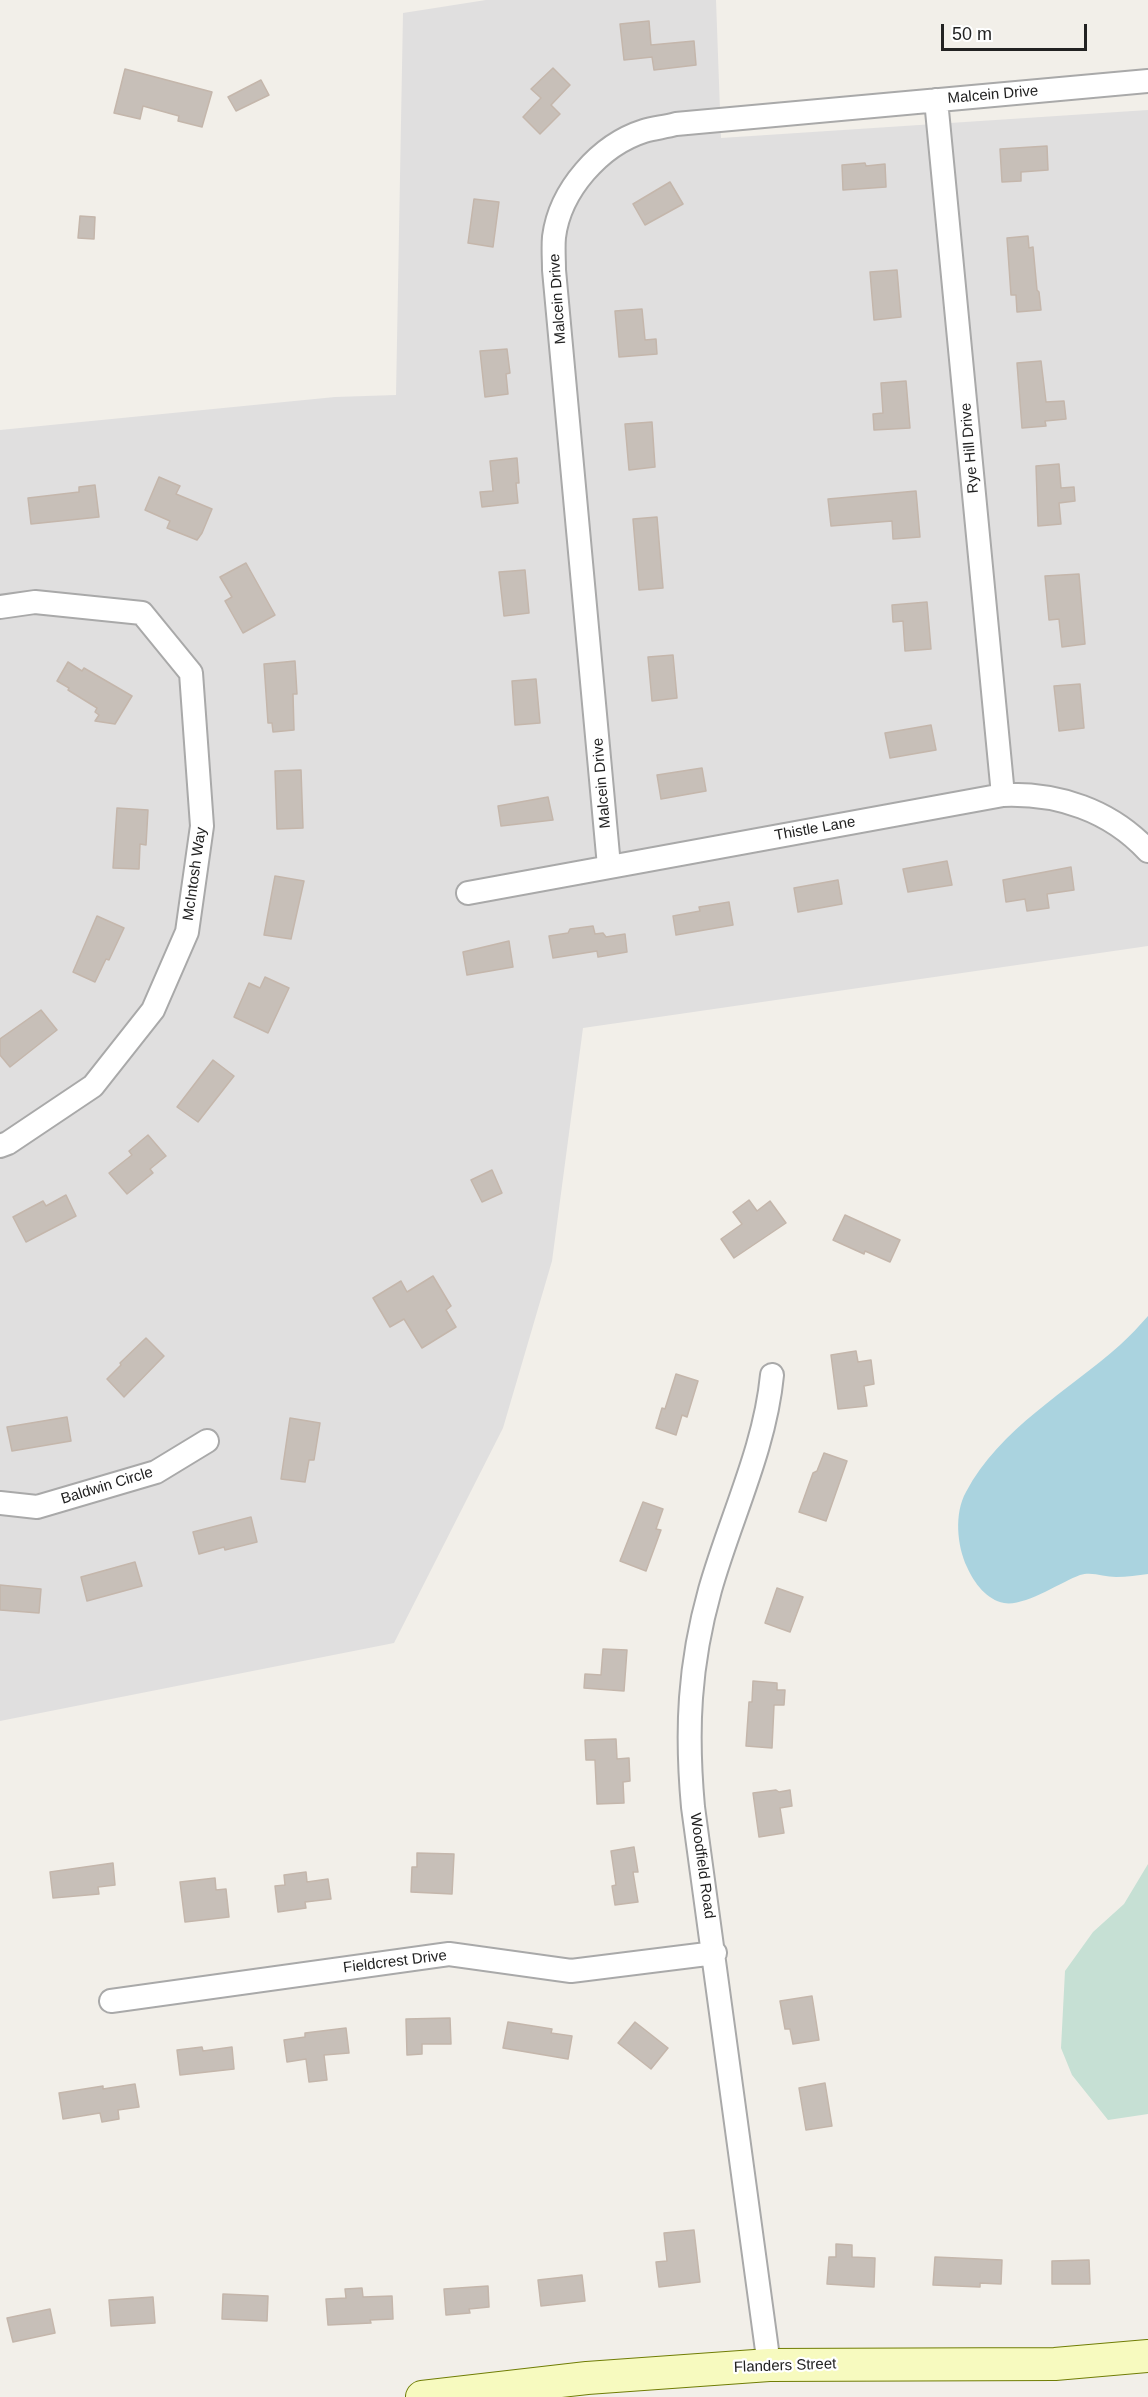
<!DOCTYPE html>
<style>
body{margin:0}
#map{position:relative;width:1148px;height:2397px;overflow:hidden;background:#f2efe9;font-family:Arial,sans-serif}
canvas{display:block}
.scale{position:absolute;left:941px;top:24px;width:146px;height:27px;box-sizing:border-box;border:3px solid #222;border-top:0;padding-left:8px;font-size:18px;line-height:21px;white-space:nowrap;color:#222;-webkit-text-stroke:4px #fff;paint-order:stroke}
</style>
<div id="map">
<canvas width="1148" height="2397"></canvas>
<div class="scale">50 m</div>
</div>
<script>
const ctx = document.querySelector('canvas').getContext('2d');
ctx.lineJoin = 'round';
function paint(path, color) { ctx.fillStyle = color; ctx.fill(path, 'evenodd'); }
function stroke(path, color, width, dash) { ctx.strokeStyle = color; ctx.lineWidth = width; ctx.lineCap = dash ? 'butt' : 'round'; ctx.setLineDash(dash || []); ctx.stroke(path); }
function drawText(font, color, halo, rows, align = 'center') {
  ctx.font = font + ' Arial,sans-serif'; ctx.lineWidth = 4.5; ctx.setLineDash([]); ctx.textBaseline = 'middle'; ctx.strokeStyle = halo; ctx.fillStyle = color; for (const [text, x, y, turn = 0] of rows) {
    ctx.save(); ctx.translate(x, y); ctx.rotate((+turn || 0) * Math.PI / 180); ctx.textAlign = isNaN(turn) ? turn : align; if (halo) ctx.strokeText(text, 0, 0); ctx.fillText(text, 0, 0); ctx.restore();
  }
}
paint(new Path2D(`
 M486,0H716L721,138L1148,110V946L583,1028L552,1261L503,1428L394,1643L0,1721V430L335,397L396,395L403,13Z`), '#e0dfdf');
paint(new Path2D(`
 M1148,1864V2114L1108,2120L1072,2075L1061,2048L1065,1971L1093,1932L1124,1904Z`), '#c6e0d4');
paint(new Path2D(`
 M1148,1316V1574C1138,1575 1127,1577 1116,1577C1104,1577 1092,1571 1080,1575C1061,1582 1024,1607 1004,1603C987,1600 974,1583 967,1567C957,1546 954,1513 966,1492C1000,1428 1067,1392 1120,1345C1130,1336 1139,1326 1148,1316Z`), '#aad3df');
const building = new Path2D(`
 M649,21L651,45L694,41L696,65L654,70L652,57L624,60L620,24Z
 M553,68L570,85L551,105L560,114L540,134L523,117L541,98L531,89Z
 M125,69L212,92L202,127L178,121L179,116L143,106L140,119L114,113Z
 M261,80L269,95L236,111L228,97Z
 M1047,146L1048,170L1021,172V181L1002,182L1000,149Z
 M865,163L866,166L885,164L886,187L843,190L842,165Z
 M670,182L683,204L645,225L633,204Z
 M474,199L499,202L493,247L468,243Z
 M80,216L95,217L94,239L78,238Z
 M1028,236L1029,248L1033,247L1037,290L1039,292L1041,310L1017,312L1016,295H1011L1007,238Z
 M897,270L901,317L874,320L870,272Z
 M642,309L645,340L656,339L657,354L619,357L615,311Z
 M507,349L510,373L506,374L508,394L485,397L480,351Z
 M1041,361L1046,402L1064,401L1066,419L1045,421L1046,426L1022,428L1017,363Z
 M906,381L910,428L874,430L873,414L883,413L881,383Z
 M652,422L655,467L629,470L625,424Z
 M517,458L519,483H516L518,503L482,507L480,492L493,491L490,461Z
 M1059,464L1061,488L1074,487L1075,501L1059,503L1061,524L1038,526L1036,466Z
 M159,477L180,486L176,494L212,509L202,533L197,540L167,528L170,521L145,510Z
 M95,485L99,517L31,524L28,498L79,492V487Z
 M916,491L920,537L893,539L892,521L831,526L828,499Z
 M657,517L663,588L639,590L633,519Z
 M246,563L275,615L243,633L225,601L232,597L220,577Z
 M525,570L529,613L504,616L499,572Z
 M1079,574L1085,644L1062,647L1059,619L1049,620L1045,576Z
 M927,602L931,649L905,651L903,621L893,622L892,605Z
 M673,655L677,698L652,701L648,657Z
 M295,661L297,694H293L294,730L273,732L272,723H268L264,664Z
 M68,662L82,671L84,668L132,696L115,724L95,721L99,715L95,712L97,708L68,690L69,688L57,681Z
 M536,679L540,723L515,725L512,681Z
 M1080,684L1084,728L1059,731L1054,686Z
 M931,725L936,750L890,758L885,733Z
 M702,768L706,791L661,799L657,775Z
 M301,770L303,828L277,829L275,771Z
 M548,797L553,820L501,826L498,806Z
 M117,808L148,810L146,845L140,844L139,869L113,868Z
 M947,861L952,885L908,892L903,869Z
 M1071,867L1074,890L1047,894L1049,908L1027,911L1025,899L1006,902L1003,880Z
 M275,876L304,881L291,939L264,935Z
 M838,880L842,904L798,912L794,888Z
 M729,902L733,925L676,935L673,916L700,911L699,907Z
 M97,916L124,928L109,960L106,959L95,982L73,972Z
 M593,926L595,934L603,933L606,937L625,934L627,952L598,957L597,951L553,958L549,936L568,933L570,929Z
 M509,941L513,967L467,975L463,952Z
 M265,977L289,988L268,1033L234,1017L249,983L260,988Z
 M41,1010L57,1030L10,1067L0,1055V1039Z
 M213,1060L234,1076L198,1122L177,1107Z
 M148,1135L166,1156L150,1169L153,1173L127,1194L109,1173L132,1155L129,1151Z
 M492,1170L502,1193L482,1202L471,1180Z
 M66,1195L76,1216L26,1242L13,1217L43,1201L46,1206Z
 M749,1200L757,1211L770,1201L786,1223L734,1258L721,1239L742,1224L733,1212Z
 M845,1215L900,1240L890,1262L865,1251L864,1254L833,1240Z
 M433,1276L451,1306L446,1310L456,1327L422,1348L404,1319L390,1327L373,1298L401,1281L407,1292Z
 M146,1338L164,1356L124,1397L107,1379L121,1365L120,1363Z
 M856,1351L858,1362L871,1360L874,1384L864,1386L867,1406L838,1409L831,1355Z
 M676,1374L698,1381L687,1417L682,1415L676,1435L656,1428L662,1408L665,1409Z
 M67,1417L71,1441L12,1451L7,1427Z
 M290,1418L320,1423L314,1460H309L305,1482L281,1479Z
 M824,1453L847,1461L826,1521L799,1512L813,1473L817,1471Z
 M643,1502L663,1509L656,1529L661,1530L646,1571L620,1561Z
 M251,1517L257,1542L225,1550L224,1547L199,1554L193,1532Z
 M135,1562L142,1586L87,1601L81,1577Z
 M0,1585L41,1589L39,1613L0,1610Z
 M777,1588L803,1597L790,1632L765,1623Z
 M603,1649L627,1650L624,1691L584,1688L585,1674L601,1675Z
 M753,1681L777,1683V1690H785L784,1705H774L772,1748L746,1746L749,1702H752Z
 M616,1739L617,1759L629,1758L630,1781L623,1782L624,1803L597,1804L595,1760H586L585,1740Z
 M776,1790L779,1792L790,1790L792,1806L780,1808L784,1833L759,1837L753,1793Z
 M634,1847L638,1872H633L638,1902L615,1905L612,1886L616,1885L611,1851Z
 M417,1853L454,1854L452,1894L411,1892L412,1867H417Z
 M113,1863L115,1885L98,1887L99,1894L53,1898L50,1872Z
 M306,1872L307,1882L328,1879L331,1899L305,1902L306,1908L278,1912L275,1886L285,1885L284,1875Z
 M215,1878L216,1890L226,1889L229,1917L185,1922L180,1882Z
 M812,1996L819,2040L793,2044L790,2029H785L780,2001Z
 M450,2018L451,2044H422V2054L407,2055L406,2019Z
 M508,2022L552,2029L551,2033L572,2036L568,2059L503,2048Z
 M635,2022L668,2048L651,2069L618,2043Z
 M346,2028L349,2053L324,2055L327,2080L309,2082L306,2059L287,2062L284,2040L305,2037V2033Z
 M202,2047L203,2051L232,2047L234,2069L180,2075L177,2050Z
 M825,2083L832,2126L806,2130L799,2088Z
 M135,2084L139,2107L118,2110L119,2119L102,2122L100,2113L63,2119L59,2093L103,2086V2089Z
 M694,2230L700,2282L659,2287L656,2262L667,2261L664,2233Z
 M836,2244L852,2245V2257L875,2258L874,2287L827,2284L829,2257H836Z
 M935,2257L1002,2260L1001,2284L980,2283V2287L933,2285Z
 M1089,2260L1090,2284H1052V2261Z
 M582,2275L585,2301L541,2306L538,2280Z
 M488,2286L489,2307L469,2309L470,2313L446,2315L444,2289Z
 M362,2288L363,2297L392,2296L393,2319L370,2320L371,2323L328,2325L326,2299L346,2298L345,2289Z
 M223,2294L268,2296L267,2321L222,2319Z
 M153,2297L155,2323L111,2326L109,2300Z
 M50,2309L55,2333L13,2342L7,2318Z`);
paint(building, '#c7bfb8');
stroke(building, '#c4b6ab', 1.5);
const street = new Path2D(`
 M936,100L1003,795
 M0,607L35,602L142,613L191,673L202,826L187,932L153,1010L93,1086L8,1143L0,1146
 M609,866L554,270C554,259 553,248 554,237C560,190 600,145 644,131C654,128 665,127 676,124L1148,81
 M468,893L1003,795C1058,793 1110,810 1148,851
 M0,1503L37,1507L156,1472L207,1441
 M111,2001L449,1954L571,1971L715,1953
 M769,2365L693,1807C686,1730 689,1665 710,1590C730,1519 765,1449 772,1375`);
const secondary = new Path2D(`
 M422,2397L587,2378L769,2365L1055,2364L1148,2356`);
stroke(street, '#a9a9a9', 26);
stroke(secondary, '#707d05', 34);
stroke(street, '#fff', 22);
stroke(secondary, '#f7fabf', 32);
drawText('15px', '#222', '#fff', [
 ["Malcein Drive",993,95,-5],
 ["Malcein Drive",558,299,-94],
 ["Rye Hill Drive",970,448,-95],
 ["Malcein Drive",602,783,-95],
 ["Thistle Lane",815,829,-10],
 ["McIntosh Way",195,874,-82],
 ["Baldwin Circle",107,1486,-17],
 ["Woodfield Road",702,1866,82],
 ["Fieldcrest Drive",395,1962,-7],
 ["Flanders Street",785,2366,-2]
]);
</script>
